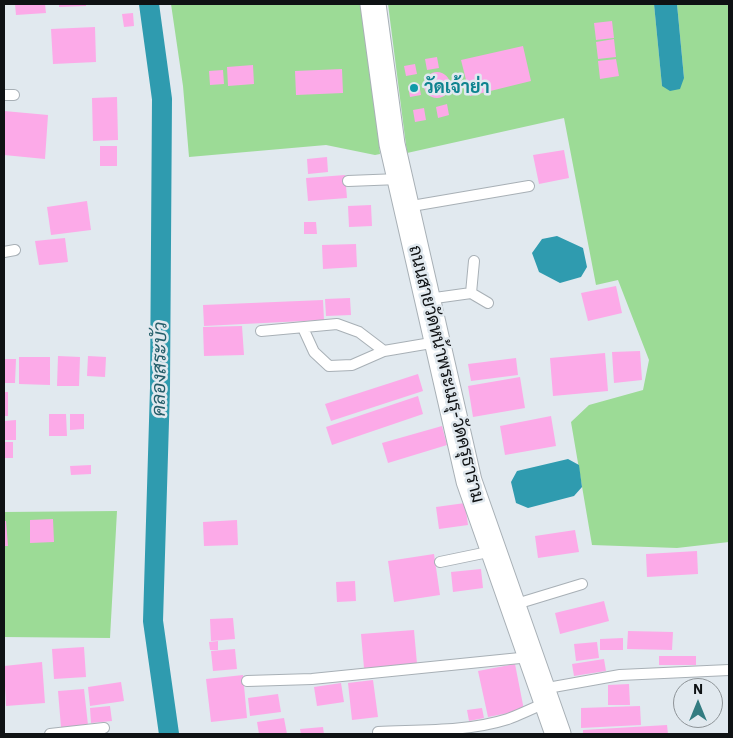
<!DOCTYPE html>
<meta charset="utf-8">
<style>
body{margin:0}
#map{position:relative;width:733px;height:738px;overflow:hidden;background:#e1e9ef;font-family:"IBM Plex Sans",sans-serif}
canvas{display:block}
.frame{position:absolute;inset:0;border:5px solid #0f1214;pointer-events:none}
.north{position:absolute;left:673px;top:678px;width:50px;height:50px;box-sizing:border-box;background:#e1e9ef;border:1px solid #8d9397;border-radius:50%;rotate:0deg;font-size:14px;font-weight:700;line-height:20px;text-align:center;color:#0f1214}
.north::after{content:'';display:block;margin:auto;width:18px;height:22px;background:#337c81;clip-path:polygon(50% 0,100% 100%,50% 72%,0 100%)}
</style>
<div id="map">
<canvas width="733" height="738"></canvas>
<div class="frame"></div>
<div class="north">N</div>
</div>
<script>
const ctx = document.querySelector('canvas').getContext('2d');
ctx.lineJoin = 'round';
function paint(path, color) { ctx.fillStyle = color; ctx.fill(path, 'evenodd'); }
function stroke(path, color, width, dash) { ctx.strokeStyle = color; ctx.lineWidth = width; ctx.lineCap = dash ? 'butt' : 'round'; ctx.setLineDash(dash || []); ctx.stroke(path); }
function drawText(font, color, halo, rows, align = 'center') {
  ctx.font = font + ' "IBM Plex Sans",Sarabun,sans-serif'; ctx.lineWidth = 5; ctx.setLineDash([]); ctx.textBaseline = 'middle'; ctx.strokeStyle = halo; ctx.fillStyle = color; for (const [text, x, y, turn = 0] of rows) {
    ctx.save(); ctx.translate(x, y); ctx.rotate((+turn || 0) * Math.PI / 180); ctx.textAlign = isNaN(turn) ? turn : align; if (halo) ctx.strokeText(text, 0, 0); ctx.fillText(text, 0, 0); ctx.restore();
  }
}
paint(new Path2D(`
 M171,4H365L380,154L375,155L326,145L189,157L183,86Z
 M388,4H654L662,86L684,78L677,4H729V542L677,548L592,545L571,422L589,405L643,390L649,360L618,280L596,285L564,118L407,153Z
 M117,511L110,638L4,637V512Z`), '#9cdb96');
paint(new Path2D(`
 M654,4H677L684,78L680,89L670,91L662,86Z
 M557,236L583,248L587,267L581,277L560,283L539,272L532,253L542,239Z
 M568,459L579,465L582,487L574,496L528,508L516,503L511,482L517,471Z`), '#2f9baf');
stroke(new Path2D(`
 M149,4L162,99L160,388L153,621L169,734`), '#2f9baf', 20);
paint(new Path2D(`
 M15,4H45L46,13L16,15Z
 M59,4H86V6L59,7Z
 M133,13L134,26L124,27L122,14Z
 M612,21L614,38L596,40L594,23Z
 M95,27L96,62L53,64L51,29Z
 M614,39L616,57L598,59L596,42Z
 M523,46L531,81L470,96L461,60Z
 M437,57L439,68L427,70L425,59Z
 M616,59L619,76L600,79L598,61Z
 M415,64L417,74L406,76L404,66Z
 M253,65L254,84L228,86L227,67Z
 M342,69L343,93L296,95L295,71Z
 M223,70L224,84L210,85L209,71Z
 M424 85a13 13 0 1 1 26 0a13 13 0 1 1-26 0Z
 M419,84L421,95L410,97L408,86Z
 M117,97L118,140L93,141L92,98Z
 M447,104L449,115L438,118L436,107Z
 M424,108L426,120L415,122L413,110Z
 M4,111L48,115L45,159L4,155Z
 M100,146H117V166H100Z
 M564,150L569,178L539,184L533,155Z
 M327,157L328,172L308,174L307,159Z
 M345,175L347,198L308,201L306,178Z
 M87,201L91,230L51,235L47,207Z
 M371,205L372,226L349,227L348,206Z
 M304,222H316L317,234H304Z
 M65,238L68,262L39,265L35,241Z
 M356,244L357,267L323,269L322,245Z
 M616,286L622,313L588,321L581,293Z
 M350,298L351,315L326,316L325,299Z
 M323,300L324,320L204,326L203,305Z
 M242,326L244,355L204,356L203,327Z
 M640,351L642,380L614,383L612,352Z
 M605,353L608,391L553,396L550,358Z
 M58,356L80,357L79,386H57Z
 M88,356L106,357L105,377L87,376Z
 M19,357H50V385L19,384Z
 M516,358L518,375L471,381L468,364Z
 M4,359H16L15,383H4Z
 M418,374L423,391L331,421L325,404Z
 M520,377L525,408L473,417L468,386Z
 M4,392H8V416H4Z
 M418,396L423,414L332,445L326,427Z
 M49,414H66L67,436H49Z
 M70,414H84V429L70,430Z
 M551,416L556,446L505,455L500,426Z
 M16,420V440H4V421Z
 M442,426L447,445L388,463L382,443Z
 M4,442H13V458H4Z
 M91,465V474L71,475L70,466Z
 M465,503L468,525L439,529L436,507Z
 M53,519L54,542L30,543V520Z
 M237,520L238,545L204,546L203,522Z
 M4,521H6L8,546H4Z
 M575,530L579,552L538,558L535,536Z
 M697,551L698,574L647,577L646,554Z
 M434,554L440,595L394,602L388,561Z
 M481,569L483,588L453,592L451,572Z
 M355,581L356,601L337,602L336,582Z
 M604,601L609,621L560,634L555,613Z
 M233,618L235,639L211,641L210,619Z
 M414,630L417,664L364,668L361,634Z
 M628,631L673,632L672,650L627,649Z
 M623,638V650H600V639Z
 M218,641V650H210L209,642Z
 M597,642L599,658L576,661L574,644Z
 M84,647L86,677L54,679L52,649Z
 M235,649L237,669L213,671L211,651Z
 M659,656H696V665H659Z
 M604,659L606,671L574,676L572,664Z
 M42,662L45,703L6,706L4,666Z
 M515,664L524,710L488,717L478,671Z
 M243,675L247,718L211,722L206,679Z
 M373,680L378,717L352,720L348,683Z
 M121,682L124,701L90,706L88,687Z
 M341,683L344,702L317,706L314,687Z
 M629,684L630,705H608V685Z
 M84,689L88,725L61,727L58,691Z
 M278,694L281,712L250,716L248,698Z
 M110,706L112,721L91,723L90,708Z
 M640,706L641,725L581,728V708Z
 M482,708L484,718L469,721L467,710Z
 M284,718L287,734H259L257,722Z
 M667,725L668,734H583V730Z
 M323,727L324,734H301L300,729Z`), '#fcaae8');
const service = new Path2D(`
 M4,95H14
 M348,181L399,179
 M406,207L529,186
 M4,252L15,250
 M471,293L474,261
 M428,299L471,293L488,303
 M303,328L314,352L329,366L352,365L384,351L437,342
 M261,331L337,324L359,332L384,351
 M440,562L493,551
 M513,605L582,584
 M247,681L312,679L530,657
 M542,689L620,675L729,670
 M378,732C421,730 467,732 508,719C521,714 534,708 547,702
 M50,734L104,728`);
const tertiary = new Path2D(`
 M373,4L392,144L469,481L558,734`);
stroke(service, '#a8b0b6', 12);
stroke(tertiary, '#a8b0b6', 27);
stroke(service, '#fff', 10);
stroke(tertiary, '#fff', 25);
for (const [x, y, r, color] of [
 [414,88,5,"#0f9aa8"]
]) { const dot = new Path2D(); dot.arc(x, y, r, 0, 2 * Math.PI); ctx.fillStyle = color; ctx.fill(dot); stroke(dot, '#e1e9ef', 2); }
drawText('bold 18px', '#0d838f', '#e1e9ef', [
 ["วัดเจ้าย่า",424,88]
], 'left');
drawText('18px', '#0f1214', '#e1e9ef', [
 ["ถนนสายวัดหน้าพระเมรุ-วัดครุธาราม",446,374,76]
]);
drawText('italic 19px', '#245d69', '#e1e9ef', [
 ["คลองสระบัว",160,369,-89]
]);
</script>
